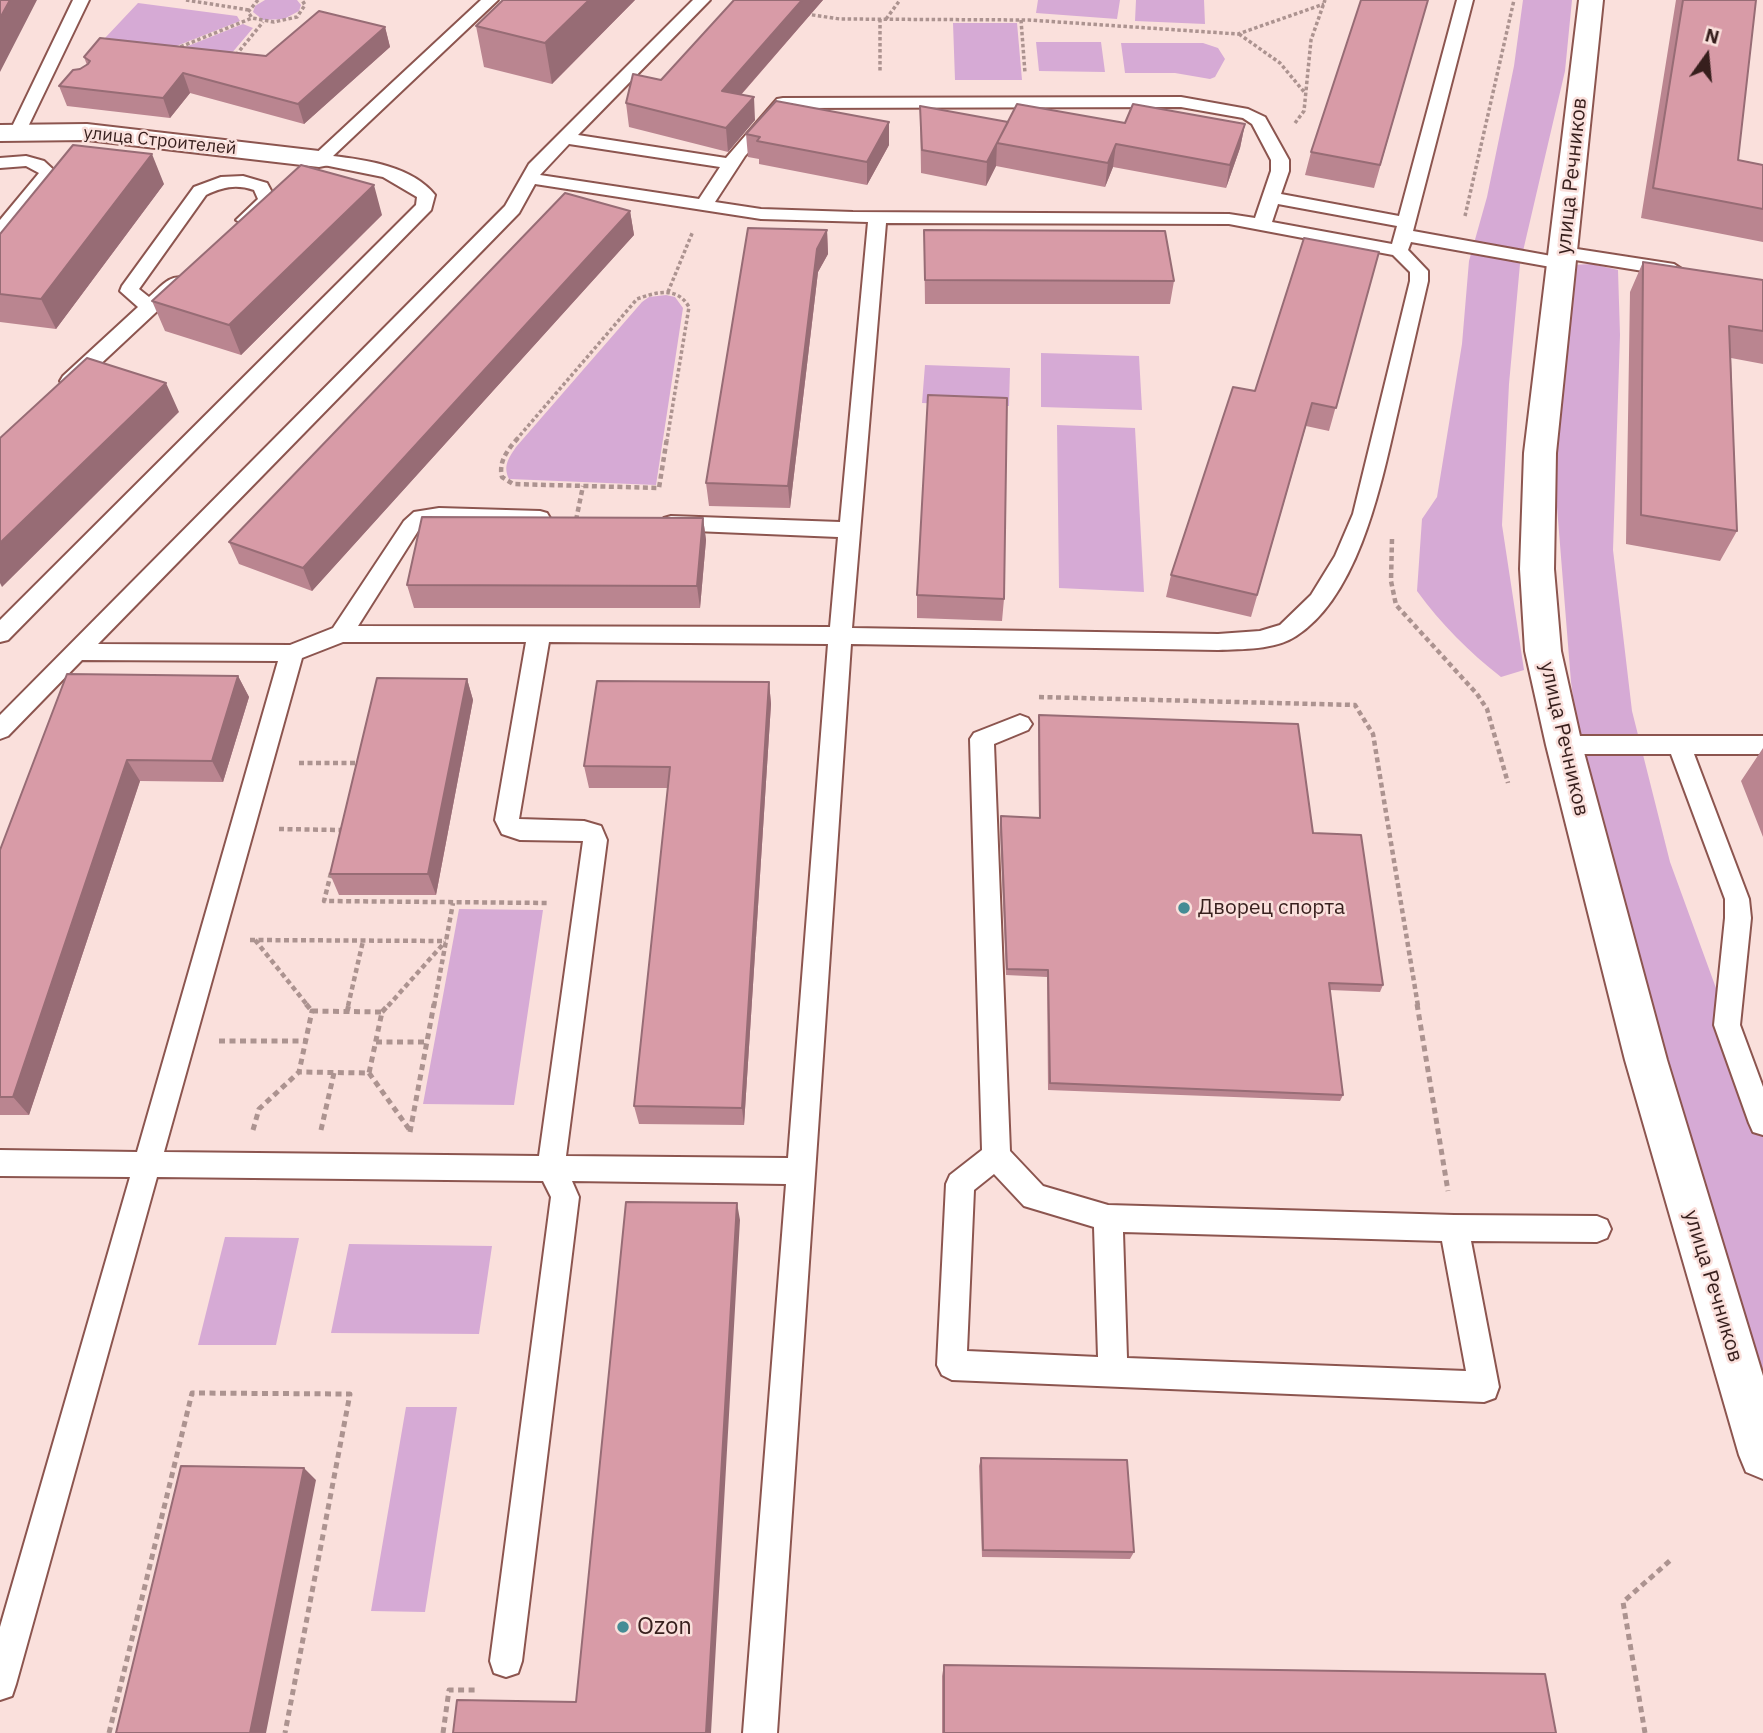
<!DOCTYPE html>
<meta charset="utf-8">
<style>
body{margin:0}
#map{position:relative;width:1763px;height:1733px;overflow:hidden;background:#fae0dc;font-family:"IBM Plex Sans",sans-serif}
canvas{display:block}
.north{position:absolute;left:1672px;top:21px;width:70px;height:70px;-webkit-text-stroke:5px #fae0dc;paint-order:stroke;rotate:15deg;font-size:19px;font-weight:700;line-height:28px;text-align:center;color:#371f1d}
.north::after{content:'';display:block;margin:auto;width:24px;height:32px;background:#371f1d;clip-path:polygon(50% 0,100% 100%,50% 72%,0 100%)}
</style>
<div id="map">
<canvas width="1763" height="1733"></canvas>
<div class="north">N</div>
</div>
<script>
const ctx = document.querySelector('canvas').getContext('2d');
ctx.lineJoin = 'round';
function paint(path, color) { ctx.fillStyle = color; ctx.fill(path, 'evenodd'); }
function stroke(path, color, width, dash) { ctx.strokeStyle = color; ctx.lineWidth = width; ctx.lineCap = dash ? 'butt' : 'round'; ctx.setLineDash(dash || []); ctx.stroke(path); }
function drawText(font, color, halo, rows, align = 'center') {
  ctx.font = font + ' "IBM Plex Sans",sans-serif'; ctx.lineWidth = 5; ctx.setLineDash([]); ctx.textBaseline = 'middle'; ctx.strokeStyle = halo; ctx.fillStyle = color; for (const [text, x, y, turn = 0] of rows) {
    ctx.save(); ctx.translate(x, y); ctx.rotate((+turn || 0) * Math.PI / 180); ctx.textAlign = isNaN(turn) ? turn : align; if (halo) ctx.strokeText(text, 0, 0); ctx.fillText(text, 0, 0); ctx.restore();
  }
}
paint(new Path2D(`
 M265,0H297L301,5L299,11L284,19L263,20L253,12L255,6Z
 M1038,0H1120L1117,19L1036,13Z
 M1136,0H1204L1205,24L1135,21Z
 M1523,0H1572L1565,71L1520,264L1509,384L1502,525L1524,670L1501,677C1468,651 1442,625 1417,591L1422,519L1437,497L1462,344L1469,261L1487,197L1514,66Z
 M138,3L237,16L240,21L174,47L105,38Z
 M953,23H1017L1022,80H955Z
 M243,24L253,28L231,54L183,48Z
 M1036,42H1101L1105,72L1039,71Z
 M1121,43H1203L1218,48L1225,59L1215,77L1210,79L1175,73H1125Z
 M1592,264L1618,270L1620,335L1613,550L1632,711L1670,862L1763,1117V1371L1719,1240L1581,756L1571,682L1553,457L1571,265Z
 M666,295L675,297L683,308L656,485L509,479C503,466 508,459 516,447L642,302L649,297Z
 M1041,353L1139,356L1142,410L1041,407Z
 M925,365L1010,368L1009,406L922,403Z
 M1057,425L1135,428L1144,592L1059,588Z
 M459,909L543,910L514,1105L423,1104Z
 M225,1237L299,1238L276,1345H198Z
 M349,1244L492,1246L479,1334L331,1333Z
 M406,1407H457L425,1612L371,1611Z`), '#d6aad5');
const service = new Path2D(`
 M73,0H89L25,133L17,138L11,137L9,133Z
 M481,0H498L333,156C366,160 412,166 435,195L431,210L8,640L0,642V620L416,205L417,197L383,177L319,164L310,159Z
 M693,0H710L578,135L726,158L777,99L783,98L1181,97L1248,109L1265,117L1289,160V171L1281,194L1399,216L1457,0H1473L1413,231L1557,257L1555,253L1558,249L1564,247L1674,264L1683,270L1674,276L1569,259L1571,263L1568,267L1562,269L1411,242L1408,250L1428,271V281C1418,324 1408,368 1398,411C1382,480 1360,595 1296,636C1275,650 1242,649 1218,650L851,644L777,1733H743L786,1184L572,1181L579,1197L522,1661L518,1673L506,1677L494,1673L490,1661L551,1197L543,1181L157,1177L16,1684L12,1696L0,1700V1627L130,1177L0,1176V1150L137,1152L278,661L82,660L8,736L0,739V715L505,206L529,164ZM1181,107L1243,118L1252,124L1271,160V171L1255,218L1229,214L853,212L761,209L715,202L745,156L788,108ZM569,144L720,167L699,199L540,175ZM535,184L761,219L868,222L840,522L671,516L664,518L661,523L664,528L671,530L838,537L830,627L358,626L418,531L427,524L540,525L547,523L550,518L547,513L540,511L439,508L414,512L404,521L333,628L290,645L98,644L519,213ZM1278,204L1397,226L1392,244L1272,222ZM886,223L1229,224L1393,255L1410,272V281L1353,514L1335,556L1311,595L1280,625L1260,631L1218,634L852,628ZM343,642H526L495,820L502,834L520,840L583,841L539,1156L164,1152L302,658ZM549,642L828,644L788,1158L566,1156L607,840L601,826L584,821L519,819Z
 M26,156L44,161L57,173L6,236L0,237V220L39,173L26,166L0,168V158Z
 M243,176L267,183L276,200L273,204L251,224L245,225L236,220L258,199L254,190C236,184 223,187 206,195L139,289L149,297C160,288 169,274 184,278L186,282L184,286L77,386H63L60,381L63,376L138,307L120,291L122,286L194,187L221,177Z
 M1020,715L1028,718L1032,724L1028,730L994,744L1010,1151L1043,1186L1108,1205L1454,1215L1597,1216L1607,1220L1611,1229L1607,1238L1597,1242L1471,1241L1499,1387L1495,1398L1484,1402L952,1380L942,1375L937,1365L946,1184L950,1175L982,1150L970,739L974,733ZM994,1174L1024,1206L1094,1227L1098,1357L967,1351L974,1190ZM1123,1232L1442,1241L1466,1371L1127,1358Z
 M1564,736H1763V754H1694L1749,899L1751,918L1740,1025L1763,1087V1135L1753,1132L1749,1123L1714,1025L1725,918V899L1671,754H1564L1556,751L1552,745L1556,739Z`);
const minor = new Path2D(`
 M87,124L319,151L329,153L333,159L329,165L319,167L87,140L0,141V125Z`);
const tertiary = new Path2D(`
 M1579,0H1603L1556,453L1554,569L1561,651L1582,745L1667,1060L1763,1376V1479L1746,1472L1739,1455L1625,1060L1546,745L1525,651L1520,569L1524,453Z`);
stroke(service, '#8c554f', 4);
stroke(minor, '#8c554f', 4);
stroke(tertiary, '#8c554f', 4);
stroke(new Path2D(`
 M186,0L249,10
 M258,0L248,12L252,18L274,22L297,17L305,5L302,0
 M806,14L840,19L1029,20L1238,34L1324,4
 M880,19V72
 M886,19L900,0
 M1021,20L1025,73
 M1239,34L1280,63L1305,93
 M175,49L252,18
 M236,55L263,22
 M1295,123L1304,111L1311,40L1325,0
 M1465,216L1514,0
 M668,292L693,231
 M516,440L637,299C656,292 677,286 689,307L667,440`), '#ac9390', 3.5, [3.5, 2.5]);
stroke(new Path2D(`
 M518,438C508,449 498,462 502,477L513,484L659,488L667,438
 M576,520L583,486
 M1392,539L1391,581L1396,605L1477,694L1487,709L1508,783
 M1039,697L1355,705L1373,734L1418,1006
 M299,763H357
 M279,829L341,830
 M331,873L324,901L549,903
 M250,940L446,941
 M255,940L308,1006
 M348,1006L363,941
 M388,1006L445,942
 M434,1006L453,903`), '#ac9390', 4.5, [5, 3.5]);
stroke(new Path2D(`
 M306,1004L312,1011
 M1417,1004L1448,1191
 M312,1011L382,1012L369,1073L299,1072Z
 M347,1012L349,1004
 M382,1012L389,1004
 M219,1041H306
 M376,1042H427
 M369,1073L409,1129
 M253,1130L259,1109L299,1072
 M321,1130L334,1073
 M410,1132L434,1004
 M109,1733L192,1393L350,1394L285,1733
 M443,1733L449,1690H479
 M1645,1733L1623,1602L1673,1558`), '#ac9390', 5, [6, 4.5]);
paint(service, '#fff');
paint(minor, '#fff');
paint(tertiary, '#fff');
paint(new Path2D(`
 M503,0H635L552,84L484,67L476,26Z
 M734,0H823L741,95L755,120L728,152L629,127L626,103L661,80Z
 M1428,0L1374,188L1305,175L1311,152Z
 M1676,0H1756L1738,160L1763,165V242L1641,218Z
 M385,27L390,47L304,124L190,93L170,118L67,106L59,86L87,65L84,57L266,56Z
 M920,106L1008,122L1245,124L1240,148L1226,188L1113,167L1105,187L996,166L986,186L921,173Z
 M889,122V145L867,185L759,164V159L748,157L746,134Z
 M164,184L56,329L0,322V234Z
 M630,211L634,235L312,591L239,564L229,542Z
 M382,215L241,355L165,331L152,301Z
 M827,230L828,254L818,272L790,508L709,506L706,483Z
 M924,230L1174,281L1170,304H925Z
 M1379,252L1329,431L1306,426L1251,617L1166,597L1171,575L1255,391Z
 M1643,262L1763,280V364L1731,358L1737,531L1720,561L1626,544L1630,292Z
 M703,518L706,540L700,608H414L407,585Z
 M917,595L1004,599L1002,621L917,618Z
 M238,676L249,697L223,782L140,781L29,1115H0V850Z
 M467,679L473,700L436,895H339L330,874Z
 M769,682L771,704L744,1125L639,1124L634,1106L668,788H589L584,766Z
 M1039,715L1313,833L1383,985L1380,992L1330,990L1343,1095L1340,1101L1048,1090L1047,977L1006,975L1000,832L1001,816L1039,818L1038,722Z
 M1763,748V837L1741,781Z
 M981,1458L1134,1552L1130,1559L982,1557L979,1466Z
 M944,1665L1556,1733H942V1676Z`), '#ba8590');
paint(new Path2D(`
 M10,0H37L0,72V18Z
 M589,0H635L552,84L545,43Z
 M802,0H823L724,114L722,91Z
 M385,27L390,47L304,124L298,104Z
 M183,73L190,93L170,118L163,98Z
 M754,97L755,120L728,152L726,128Z
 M889,122V145L867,185V162Z
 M1245,124L1240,148L1226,188L1230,165Z
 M997,143L996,166L986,186L987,162Z
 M1116,144L1113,167L1105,187L1108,163Z
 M152,154L164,184L56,329L41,299Z
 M374,185L382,215L241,355L229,325Z
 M630,211L634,235L312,591L303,568Z
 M827,230L828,254L818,272L790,508L788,486L817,249Z
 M166,383L179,412L2,587L0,583V543Z
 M703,518L706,540L700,608L697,586Z
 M238,676L249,697L223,782L212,761Z
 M467,679L473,700L436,895L428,874Z
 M769,682L771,704L744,1125L742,1108Z
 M127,760L140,781L29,1115L13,1097Z
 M737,1203L740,1220L711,1733H706Z
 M304,1468L316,1480L266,1733H250Z`), '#976c75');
const building = new Path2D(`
 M0,0H10L0,18Z
 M503,0H589L545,43L476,26Z
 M734,0H802L722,91L754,97L726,128L626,103L633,74L661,80Z
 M1361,0H1428L1380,165L1311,152Z
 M1683,0H1756L1738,160L1763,165V209L1653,188Z
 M319,11L385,27L298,104L183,73L163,98L59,86L73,70L80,69L88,64L90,61L84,57L100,38L266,56Z
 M776,101L889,122L867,162L757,141L760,137L746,134Z
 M1017,104L1125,123L1133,104L1245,124L1230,165L1116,144L1108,163L997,143Z
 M920,106L1008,122L987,162L922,150Z
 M73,145L152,154L41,299L0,294V234Z
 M301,165L374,185L229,325L152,301Z
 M565,193L630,211L303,568L229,542Z
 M748,228L827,230L817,249L788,486L706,483Z
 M924,230L1165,231L1174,281L925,280Z
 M1304,238L1379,252L1336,408L1312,403L1257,595L1171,575L1233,387L1255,391Z
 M1643,262L1763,280V331L1729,326L1737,531L1641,515Z
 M87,358L166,383L0,543V438Z
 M928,395L1007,398L1004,599L917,595Z
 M422,517L703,518L697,586L407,585Z
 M67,674L238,676L212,761L127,760L13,1097H0V850Z
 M377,678L467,679L428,874H330Z
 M597,681L769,682L742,1108L634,1106L670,767L584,766Z
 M1039,715L1298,724L1313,833L1361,835L1383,985L1329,983L1343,1095L1050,1083L1048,970L1007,969L1001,825V816L1040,818Z
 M626,1202L737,1203L706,1733H453L457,1700L576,1702Z
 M981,1458L1127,1460L1134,1552L983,1550Z
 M181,1466L304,1468L250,1733H116Z
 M944,1665L1545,1674L1556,1733H944Z`);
paint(building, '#d89ba7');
stroke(building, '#976c75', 2);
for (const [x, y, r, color] of [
 [1184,908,7,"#458c95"],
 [623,1627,7,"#458c95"]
]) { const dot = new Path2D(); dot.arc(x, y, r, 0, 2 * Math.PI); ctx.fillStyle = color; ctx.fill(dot); stroke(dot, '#fae0dc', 2.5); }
drawText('18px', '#371f1d', '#fae0dc', [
 ["улица Строителей",160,141,6]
]);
drawText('21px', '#371f1d', '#fae0dc', [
 ["улица Речников",1572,176,-84],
 ["улица Речников",1564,739,77],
 ["улица Речников",1713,1286,73]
]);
drawText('21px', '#371f1d', '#fae0dc', [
 ["Дворец спорта",1198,908]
], 'left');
drawText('24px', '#371f1d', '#fae0dc', [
 ["Ozon",637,1627]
], 'left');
</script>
